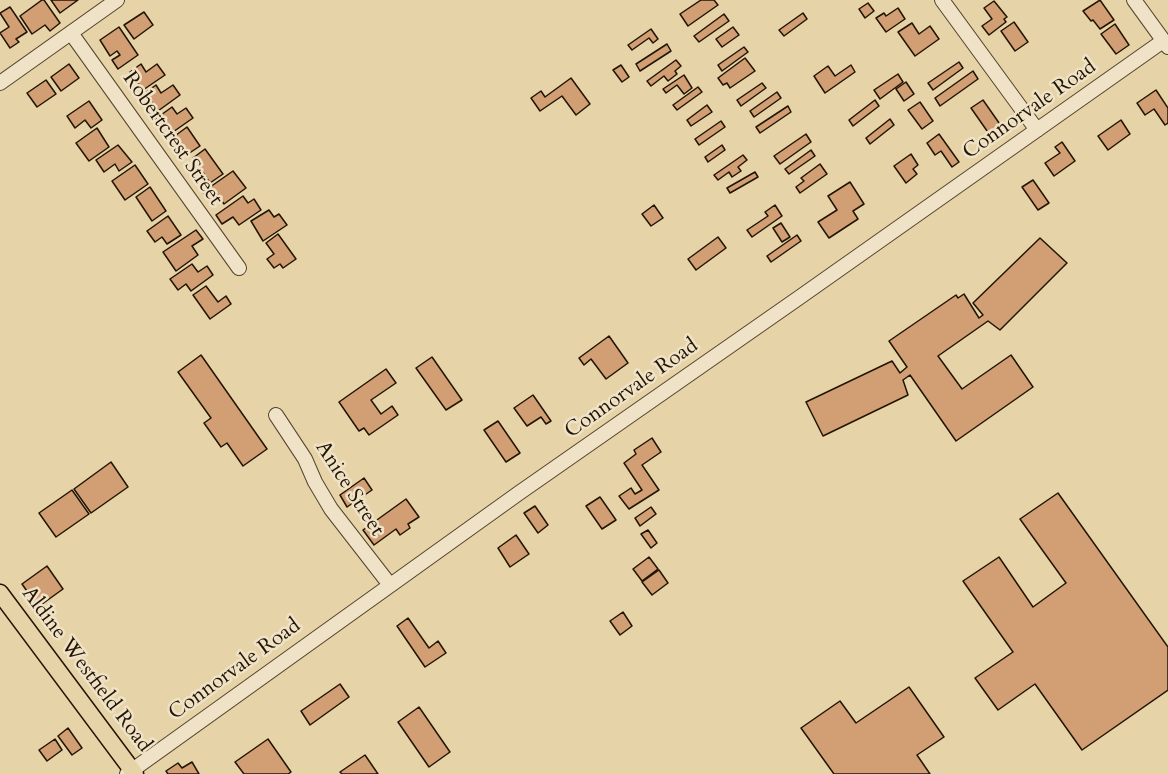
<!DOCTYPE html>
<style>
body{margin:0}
canvas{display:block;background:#e6d3a7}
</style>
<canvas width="1168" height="774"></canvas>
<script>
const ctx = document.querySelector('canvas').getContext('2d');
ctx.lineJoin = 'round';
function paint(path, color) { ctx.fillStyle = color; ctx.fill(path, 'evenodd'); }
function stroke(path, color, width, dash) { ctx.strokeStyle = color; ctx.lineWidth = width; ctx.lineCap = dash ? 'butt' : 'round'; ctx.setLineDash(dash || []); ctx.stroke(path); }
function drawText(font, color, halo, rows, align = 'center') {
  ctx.font = font + ' Cardo,serif'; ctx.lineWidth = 5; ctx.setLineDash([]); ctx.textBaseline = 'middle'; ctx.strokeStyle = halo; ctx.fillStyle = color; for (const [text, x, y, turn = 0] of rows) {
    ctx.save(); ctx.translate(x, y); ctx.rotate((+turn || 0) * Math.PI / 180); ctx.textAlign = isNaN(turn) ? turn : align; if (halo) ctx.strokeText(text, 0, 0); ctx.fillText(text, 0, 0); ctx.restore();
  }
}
const building = new Path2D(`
 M42,0H44L60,23L50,31L45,25L32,34L20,16Z
 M51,0H78L60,13Z
 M701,0H714L718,5L688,26L680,14Z
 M1100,0L1114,20L1100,29L1093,20L1091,21L1083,11Z
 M994,1L1007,17L1004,19L1006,22L989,35L982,26L992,19L984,8Z
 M868,3L874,11L865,18L859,9Z
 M10,7L27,32L16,39L19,42L10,48L0,33L9,27L0,13Z
 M898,8L905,19L886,32L876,18L884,13L886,16Z
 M144,12L153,25L134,39L124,25Z
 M803,13L807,19L784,36L779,30Z
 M724,14L729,21L699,42L694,36Z
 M1014,22L1028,42L1015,51L1001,31Z
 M912,23L919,34L930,26L939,39L915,56L898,32Z
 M1115,24L1129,45L1116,54L1101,34Z
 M119,27L138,55L118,69L112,60L120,55L117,51L110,56L100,40Z
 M733,27L739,35L722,47L716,39Z
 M651,29L658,39L653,43L649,38L632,50L628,45Z
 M667,44L671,51L640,71L636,64Z
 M744,47L748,52L722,71L718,65Z
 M745,58L755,71L730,88L727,83L723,85L718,78Z
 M676,60L681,66L675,71L677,74L668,81L664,76L651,86L647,81Z
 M959,62L963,68L933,90L928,83Z
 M69,64L79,78L61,91L51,77Z
 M141,64L146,72L157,64L165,75L143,90L130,72Z
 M621,65L629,77L622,82L613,70Z
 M851,65L855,72L825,93L814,76L828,66L835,76Z
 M973,71L978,79L940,106L935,98Z
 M898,74L903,82L880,99L874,90Z
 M684,75L692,88L684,94L677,85L666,93L663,89Z
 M571,78L590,104L576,115L562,96L540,111L531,98L541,91L545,97Z
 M46,80L56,94L37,107L27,93Z
 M906,82L914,94L904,101L896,89Z
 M762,83L766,88L741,106L737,100Z
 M156,85L161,93L173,85L180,95L158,111L145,93Z
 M698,87L702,92L677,110L673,105Z
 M1156,90L1168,108V123L1165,125L1154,109L1145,115L1137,103Z
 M777,92L781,98L754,117L750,111Z
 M875,100L879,106L853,126L849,120Z
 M983,100L1004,130L992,138L971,108Z
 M89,101L102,120L91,128L85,120L75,128L67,116Z
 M920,102L933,121L922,129L908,110Z
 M707,105L712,112L691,126L687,120Z
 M788,106L791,112L760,133L756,127Z
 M172,107L177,114L186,108L193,118L173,132L166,122L158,127L154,120Z
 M890,119L894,125L870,144L866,138Z
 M1121,120L1130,134L1108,150L1098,136Z
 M721,121L725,127L699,145L695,139Z
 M187,127L200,146L188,154L182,145L174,150L168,141Z
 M97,128L109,147L89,161L76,143Z
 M806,134L811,142L780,164L774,156Z
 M939,134L959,162L952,167L941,151L935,155L927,143Z
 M1062,142L1075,161L1054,176L1045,163L1060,153L1055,147Z
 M118,145L132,162L119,171L115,164L104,172L96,160Z
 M722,145L725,150L708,162L705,157Z
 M205,149L223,174L210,183L193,158Z
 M811,150L815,156L789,174L785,169Z
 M911,154L918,165L913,169L917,174L906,183L894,166Z
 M743,155L747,160L738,167L741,171L732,177L729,172L718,180L714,175Z
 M820,164L827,174L800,193L796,187L804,181L801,178Z
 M135,165L148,184L125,200L112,181Z
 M233,171L246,188L224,204L217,194L209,200L203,192Z
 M755,172L758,177L730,193L727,188Z
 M1033,180L1049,203L1038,210L1022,187Z
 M850,182L864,204L853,211L858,219L829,238L818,222L837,210L828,196Z
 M150,187L166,211L152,221L136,197Z
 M243,196L248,203L254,199L261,210L239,225L233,217L222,224L216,215Z
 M654,205L663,218L651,226L642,214Z
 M775,205L782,216L752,237L747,230L768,216L765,212Z
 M269,210L274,217L279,214L287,225L263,241L251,221Z
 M168,216L181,235L167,244L162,237L155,242L147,231Z
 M781,223L790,237L782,242L773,228Z
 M196,230L203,239L192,246L198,255L176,271L163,252Z
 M278,234L296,259L283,268L280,264L274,268L267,259L274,254L266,243Z
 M797,235L801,241L771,262L767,256Z
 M718,237L726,248L696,270L688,259Z
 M1040,238L1067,263L1000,330L988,321L938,356L962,389L1011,355L1033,387L956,441L910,375L903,380L908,395L823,436L806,402L892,361L900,373L907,367L889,341L956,295L958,298L964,294L979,318L983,315L973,303Z
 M192,264L198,272L207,266L213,275L191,291L186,284L178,290L170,279Z
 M206,286L218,302L226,296L231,304L210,319L193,295Z
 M609,336L628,363L606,379L591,359L584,365L579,358Z
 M201,355L267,449L243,466L227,443L221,447L204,423L211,418L178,372Z
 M432,357L462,400L446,410L416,368Z
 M386,369L396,383L371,400L381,414L392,406L398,415L369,435L364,428L359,431L339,402Z
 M533,395L551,421L546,424L541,417L527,426L514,408Z
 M498,421L520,453L506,462L484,430Z
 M652,438L661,452L642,465L659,490L629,509L619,496L631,488L635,494L642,490L624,463L636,454L634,450Z
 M111,462L128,487L91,513L74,489Z
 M364,478L372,490L347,507L340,495Z
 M72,490L89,514L56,537L39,513Z
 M1058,493L1168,647V690L1082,750L1035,684L998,710L975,678L1013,652L963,581L999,557L1033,607L1066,583L1020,519Z
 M600,497L616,520L602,529L586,506Z
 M406,499L419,517L408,524L410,528L400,535L396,529L374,545L363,530Z
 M535,506L548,525L538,533L524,513Z
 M651,507L656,514L640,526L635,518Z
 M648,530L657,543L651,548L641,534Z
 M516,535L529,554L510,567L498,548Z
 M649,557L658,569L642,581L633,569Z
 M47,566L63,589L38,607L22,584Z
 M659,570L668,583L652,595L642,582Z
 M623,612L632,626L620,635L610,621Z
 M408,618L429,648L438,641L446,653L425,667L397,626Z
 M340,684L349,697L310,725L301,711Z
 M909,687L944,737L917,755L930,774H834L801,728L840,701L856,723Z
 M419,707L450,752L429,767L398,722Z
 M68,728L82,748L72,755L58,736Z
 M55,739L62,750L47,761L39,750Z
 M268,739L291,772L288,774H244L235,762Z
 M365,755L378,774H342L340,772Z
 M192,762L199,774H168L166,771L178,763L182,768Z`);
paint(building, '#d29e74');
stroke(building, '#221504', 1.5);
const minor = new Path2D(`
 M942,0L1037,130
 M1134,0L1168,47
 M71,33L239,268
 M0,83L117,0
 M276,415L305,459L315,482L331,509L390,585
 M127,774L519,493L800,297L1163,41`);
const major = new Path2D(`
 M0,593L135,774`);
stroke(minor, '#53442d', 16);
stroke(major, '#221504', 19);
stroke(minor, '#efe2c6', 14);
stroke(major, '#e6d3a7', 16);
drawText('21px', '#221504', '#efe2c6', [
 ["Connorvale Road",1030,110,-35],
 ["Robertcrest Street",172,139,55],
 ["Connorvale Road",632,389,-35],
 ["Anice Street",349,489,57],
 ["Aldine Westfield Road",86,670,53],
 ["Connorvale Road",235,670,-36]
]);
</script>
